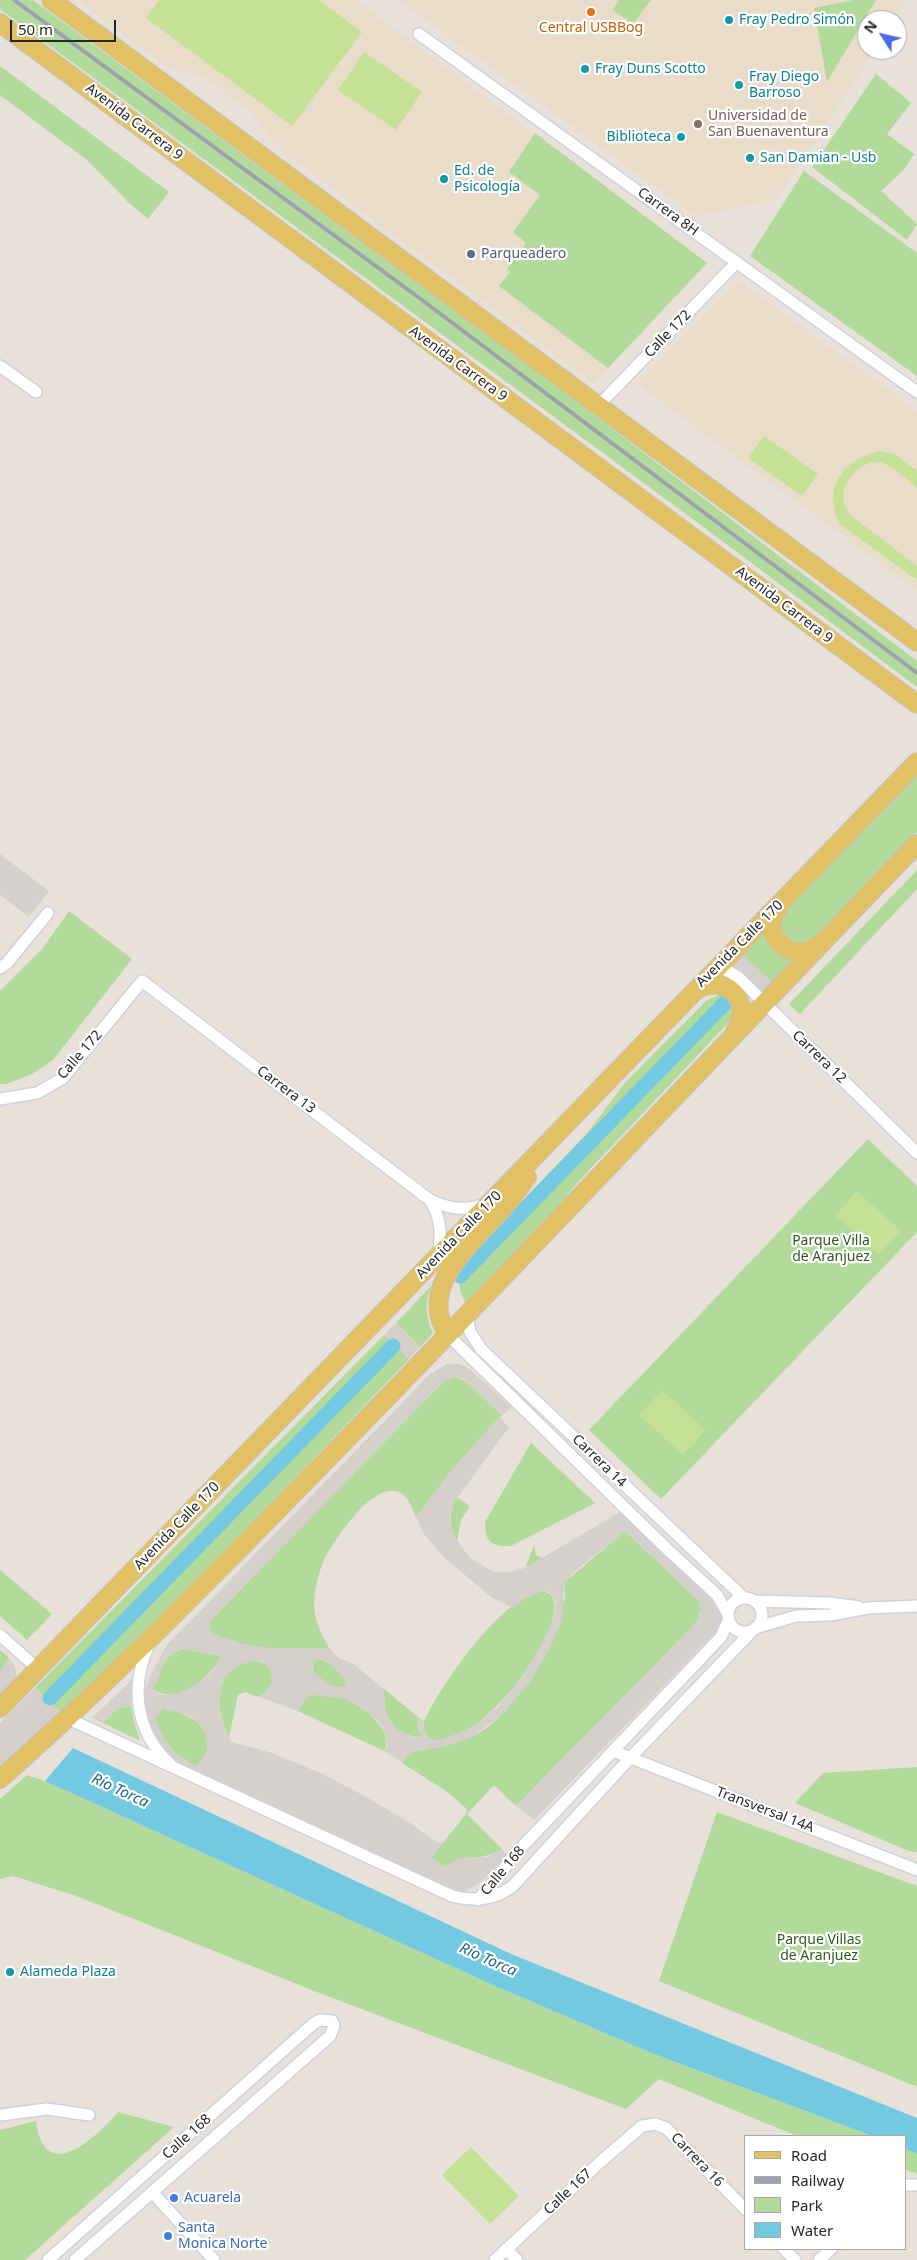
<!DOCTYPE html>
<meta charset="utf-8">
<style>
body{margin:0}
#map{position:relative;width:917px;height:2260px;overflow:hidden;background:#e8e1d9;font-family:"Noto Sans",sans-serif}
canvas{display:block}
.legend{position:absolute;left:744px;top:2135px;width:162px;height:115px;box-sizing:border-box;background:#fff;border:1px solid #a9a9a9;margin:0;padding:6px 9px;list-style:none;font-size:15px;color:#272727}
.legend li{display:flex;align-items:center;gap:10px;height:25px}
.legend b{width:25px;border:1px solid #a9a9a9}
.north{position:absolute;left:857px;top:10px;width:50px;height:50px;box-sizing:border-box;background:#fff;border:1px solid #a9a9a9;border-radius:50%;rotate:305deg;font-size:14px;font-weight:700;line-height:20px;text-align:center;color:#272727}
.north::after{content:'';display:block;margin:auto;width:18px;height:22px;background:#466be8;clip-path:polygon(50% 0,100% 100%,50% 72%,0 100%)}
.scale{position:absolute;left:10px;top:20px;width:106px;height:22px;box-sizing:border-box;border:2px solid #272727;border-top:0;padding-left:6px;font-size:15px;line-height:18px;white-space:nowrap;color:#272727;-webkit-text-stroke:4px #fff;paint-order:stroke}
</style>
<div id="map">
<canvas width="917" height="2260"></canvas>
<ul class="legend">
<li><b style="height:6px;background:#e2c064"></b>Road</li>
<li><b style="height:6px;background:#9da0af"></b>Railway</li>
<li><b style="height:14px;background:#b2da9a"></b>Park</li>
<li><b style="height:14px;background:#74c9e2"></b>Water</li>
</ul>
<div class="north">N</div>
<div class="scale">50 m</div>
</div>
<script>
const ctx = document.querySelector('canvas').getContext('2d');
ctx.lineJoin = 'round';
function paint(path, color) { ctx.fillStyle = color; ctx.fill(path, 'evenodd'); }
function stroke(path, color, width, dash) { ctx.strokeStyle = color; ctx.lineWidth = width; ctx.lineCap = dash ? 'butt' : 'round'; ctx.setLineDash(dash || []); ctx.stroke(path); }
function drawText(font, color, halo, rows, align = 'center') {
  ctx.font = font + ' "Noto Sans",sans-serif'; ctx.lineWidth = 4.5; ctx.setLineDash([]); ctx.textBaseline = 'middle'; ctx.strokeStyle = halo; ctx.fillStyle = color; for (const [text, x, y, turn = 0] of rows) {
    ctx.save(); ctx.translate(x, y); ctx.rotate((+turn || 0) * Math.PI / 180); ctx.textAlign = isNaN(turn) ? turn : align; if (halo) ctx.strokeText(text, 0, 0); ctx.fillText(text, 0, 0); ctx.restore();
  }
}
paint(new Path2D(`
 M77,0H356L707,263L594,384L280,150L248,109L202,76L169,68Z
 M398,0H908L895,20H867V50H875L777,198L697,217Z
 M737,280L917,411V591L637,384Z`), '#e9ddc9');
paint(new Path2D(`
 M0,0H33L560,389L917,661V687L694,520L0,9Z
 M619,0H651L633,24L613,10Z
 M853,0H876L827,82L814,8Z
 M0,66L169,192L148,219L129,203L87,160L0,95Z
 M876,74L911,103L887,134L914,154L903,171L881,191L917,224L907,240L812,167Z
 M535,133L707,263L608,368L499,286L510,272L507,269L526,243L513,232L540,195L509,172Z
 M804,171L917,253V376L750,256Z
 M917,772V832L809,945L785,941L777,925L795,900Z
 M917,870V889L800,1014L789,1004Z
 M69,911L132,959L53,1060L32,1074L6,1084H0V991L43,948Z
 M762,930C768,948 778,956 796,961L774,984L740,953Z
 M719,995H726L734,1004L732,1016L729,1022L577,1183L521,1251L468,1306C456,1290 457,1274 468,1258L588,1132L624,1084L707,1000Z
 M868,1139L917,1186V1232L661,1499L589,1430Z
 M431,1286C425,1303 425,1316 433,1333L420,1347L396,1323Z
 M384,1335L409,1359L130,1650L62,1714L35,1688Z
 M456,1377L466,1382L502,1415L457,1464L416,1517C412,1509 408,1495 399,1492C372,1481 334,1541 324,1560C319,1572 315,1587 314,1601C314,1618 320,1633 329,1648C295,1650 242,1653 212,1634L209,1625L211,1620L444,1381Z
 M531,1443L595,1503L511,1546C491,1547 485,1542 485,1522Z
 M457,1497L470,1506L461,1520L457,1541C449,1528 448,1510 457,1497Z
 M625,1531L699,1601L701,1608L697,1622L516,1806L494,1785L467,1814L502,1849C484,1862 462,1853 445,1867L431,1858L466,1814L467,1809L446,1791L402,1763C408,1755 412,1748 423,1750C439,1746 456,1743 471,1737C520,1716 543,1644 565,1599V1582Z
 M534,1545L536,1555L542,1558L525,1568Z
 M0,1570L52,1614L27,1640L0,1616Z
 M543,1591C592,1601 475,1762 429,1738L423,1730L424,1721C442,1684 500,1598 543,1591Z
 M185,1649L221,1656C211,1678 178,1705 154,1690C156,1673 166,1651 185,1649Z
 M0,1650L9,1658L0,1672Z
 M318,1659C330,1661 340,1671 346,1681L345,1686L341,1688C329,1685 310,1678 313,1663Z
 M251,1661C277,1660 279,1686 259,1697L245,1692L238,1695L229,1737C215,1709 212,1668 251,1661Z
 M384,1689L419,1718L418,1724L422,1738C391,1734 384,1719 384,1689Z
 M309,1695C336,1691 365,1704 380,1726C386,1734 389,1742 384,1751L298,1711L303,1700Z
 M131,1706L134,1722L140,1741L103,1723L118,1708Z
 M163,1708C194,1713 227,1736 196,1766C177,1757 158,1740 155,1718Z
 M917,1767V1852L909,1851L795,1803L823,1773Z
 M27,1775L45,1781L493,1985L649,2052L872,2136H797L659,2079L626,2109L322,1994L76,1896L13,1876L0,1879V1799Z
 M717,1812L917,1886V2087L659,1981Z
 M118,2112L174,2127L25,2260H0V2130L36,2121C44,2187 97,2137 118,2112Z
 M906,2149L917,2154V2174L906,2170Z`), '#b2da9a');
paint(new Path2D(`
 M160,0H319L362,32L292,126L146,18Z
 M364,52L422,92L396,130L338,90Z
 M764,436L818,474L802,496L748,458Z
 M880,451L895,454L917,471V488C907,480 892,464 878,462C861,461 843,480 843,497C843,503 847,510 850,515L917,566V580L841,525C820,490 844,458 880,451Z
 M857,1191L901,1231L878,1255L835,1215Z
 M662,1390L706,1430L683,1455L639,1415Z
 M471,2147L519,2196L490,2224L442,2175Z`), '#c4e196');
paint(new Path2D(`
 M0,854L49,891L29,917L0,895Z
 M740,953L774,984L765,994L740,971L730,966Z
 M396,1323L420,1347L409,1359L384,1335Z
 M447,1364H459L470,1369L512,1408L502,1415L462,1378L455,1377L444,1381L211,1620L209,1625L212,1634L243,1644L271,1648H329L340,1659L352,1663L384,1689V1703L389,1721L395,1728L411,1737L422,1738L418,1729L419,1718L424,1721L423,1730L426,1736L433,1740H438L465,1731L482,1720L498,1707L523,1676L548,1632L554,1619L556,1601L549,1592L543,1591L524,1599L513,1608L491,1597L443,1556L424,1534L416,1517L457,1464L499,1417L509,1427L455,1501L451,1510L450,1519L454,1536L470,1558L494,1572H509L525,1568L620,1512L718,1605L723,1616L718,1630L534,1820L516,1806L692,1627L700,1615L699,1601L625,1531L574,1572L565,1582L562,1620L549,1650L529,1683L504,1713L472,1737L444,1747L414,1750L408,1755L402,1762L384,1751L387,1746L384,1731L376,1719L359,1705L341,1698L312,1695L306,1697L298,1711L259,1697L264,1694L272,1682L271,1671L264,1663L258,1661L244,1663L231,1670L222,1683L219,1701L221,1718L231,1742L269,1752L318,1772L363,1795L410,1823L436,1842L441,1843L445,1841L431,1858L445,1867L458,1858L488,1857L502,1849L507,1855L482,1881L466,1891L458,1892L184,1768L169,1755L156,1739L146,1715L145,1707V1692L150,1675L166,1646L430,1374ZM185,1649L221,1656L213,1671L206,1678L183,1692L169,1695H161L154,1690L163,1665L169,1656L178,1650ZM318,1659L324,1660L338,1671L346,1681L345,1686L341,1688L329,1684L314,1673L312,1668L313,1663ZM163,1708L191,1716L204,1729L207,1744L206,1753L196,1766L174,1752L163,1737L155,1718Z
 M9,1658L15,1667L17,1677L15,1682L0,1698V1672Z
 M134,1677L131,1706L118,1708L103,1723L92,1718Z
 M35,1688L62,1714L0,1770V1723Z`), '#d5d0cb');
paint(new Path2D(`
 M73,1748L511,1954L917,2118V2154L906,2149V2136H872L649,2052L493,1985L45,1781Z`), '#74c9e2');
stroke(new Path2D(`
 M460,1276L727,1001
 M50,1698L393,1346`), '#74c9e2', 15);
const street = new Path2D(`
 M419,34L917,392
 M0,366L36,392
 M599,405L737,262
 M0,968L7,963L48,913
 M717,968L728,971L738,977L917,1153
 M0,1099L37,1093L63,1078L142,981L430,1200C449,1209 465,1211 486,1204
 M430,1200C441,1218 442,1235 438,1256
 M467,1315L470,1332L481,1349L744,1598
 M448,1335L666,1548L717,1595L728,1614
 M728 1615a17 17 0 1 1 34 0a17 17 0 1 1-34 0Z
 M754,1601L830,1603L859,1607
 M0,1635L38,1669
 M149,1644C130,1687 135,1731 170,1764
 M69,1719L452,1896C474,1902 494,1900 513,1886L631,1757L755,1628L796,1616L830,1615L868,1608L917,1606
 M613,1751L917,1870
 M478,1900L520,1849L721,1637L729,1619
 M0,2115L47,2109L89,2115
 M906,2185H917
 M152,2192L214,2260
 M506,2249L517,2260
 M784,2249L795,2260
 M48,2260L313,2024L320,2020L332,2021L334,2026L330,2036L75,2260
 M495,2260L598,2164L642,2126L655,2124L666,2128L746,2210
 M819,2260L831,2249`);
const primary = new Path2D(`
 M51,0L917,642
 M0,23L917,704
 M778,909C757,935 794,966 818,945
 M696,990C726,973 754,1001 735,1031
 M448,1335C418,1290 465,1250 493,1219C506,1206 517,1192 527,1177
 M0,1708L917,762
 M0,1779C120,1673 231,1558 343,1443C536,1245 725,1043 917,844`);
stroke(street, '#cfd2de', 14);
stroke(primary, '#c3c3c3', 20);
stroke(street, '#fff', 11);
stroke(primary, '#e2c064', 18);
stroke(new Path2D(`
 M14,0L422,300L917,673`), '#9da0af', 4);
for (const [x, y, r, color] of [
 [591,12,5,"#e8710a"],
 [729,20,5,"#0f9aa8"],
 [585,69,5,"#0f9aa8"],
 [739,85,5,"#0f9aa8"],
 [698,124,5,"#8d6e63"],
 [681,137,5,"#0f9aa8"],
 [750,158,5,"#0f9aa8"],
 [444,179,5,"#0f9aa8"],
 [471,254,5,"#5c6f8a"],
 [10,1972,5,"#0f9aa8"],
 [174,2198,5,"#3f7fe0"],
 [168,2236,5,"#3f7fe0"]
]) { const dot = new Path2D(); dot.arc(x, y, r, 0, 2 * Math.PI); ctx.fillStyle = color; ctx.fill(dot); stroke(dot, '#fff', 2); }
drawText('14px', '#0d838f', '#fff', [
 ["Fray Pedro Simón",739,20],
 ["Fray Duns Scotto",595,69],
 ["Fray Diego",749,77],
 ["Barroso",749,93],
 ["Biblioteca",671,137,"right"],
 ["San Damian - Usb",760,158],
 ["Ed. de",454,171],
 ["Psicología",454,187],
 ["Alameda Plaza",20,1972]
], 'left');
drawText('14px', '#c56008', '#fff', [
 ["Central USBBog",591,28]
]);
drawText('14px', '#785e54', '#fff', [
 ["Universidad de",708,116],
 ["San Buenaventura",708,132]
], 'left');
drawText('14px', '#272727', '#fff', [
 ["Avenida Carrera 9",134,122,37],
 ["Carrera 8H",668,212,36],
 ["Calle 172",668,334,-46],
 ["Avenida Carrera 9",458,364,36],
 ["Avenida Carrera 9",784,605,37],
 ["Avenida Calle 170",740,944,-45],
 ["Calle 172",80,1055,-49],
 ["Carrera 12",819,1057,44],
 ["Carrera 13",286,1090,37],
 ["Avenida Calle 170",459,1235,-46],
 ["Carrera 14",599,1461,44],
 ["Avenida Calle 170",177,1526,-46],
 ["Transversal 14A",765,1810,21],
 ["Calle 168",503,1871,-50],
 ["Calle 168",187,2137,-42],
 ["Carrera 16",697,2160,46],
 ["Calle 167",568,2192,-43]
]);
drawText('14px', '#4e5e75', '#fff', [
 ["Parqueadero",481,254]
], 'left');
drawText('14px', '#2e5b1f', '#fff', [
 ["Parque Villa",831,1241],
 ["de Aranjuez",831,1257],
 ["Parque Villas",819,1940],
 ["de Aranjuez",819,1956]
]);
drawText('14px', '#366cbe', '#fff', [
 ["Acuarela",184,2198],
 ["Santa",178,2228],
 ["Monica Norte",178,2244]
], 'left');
drawText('italic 15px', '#196688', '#fff', [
 ["Río Torca",120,1791,25],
 ["Río Torca",488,1960,24]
]);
</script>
